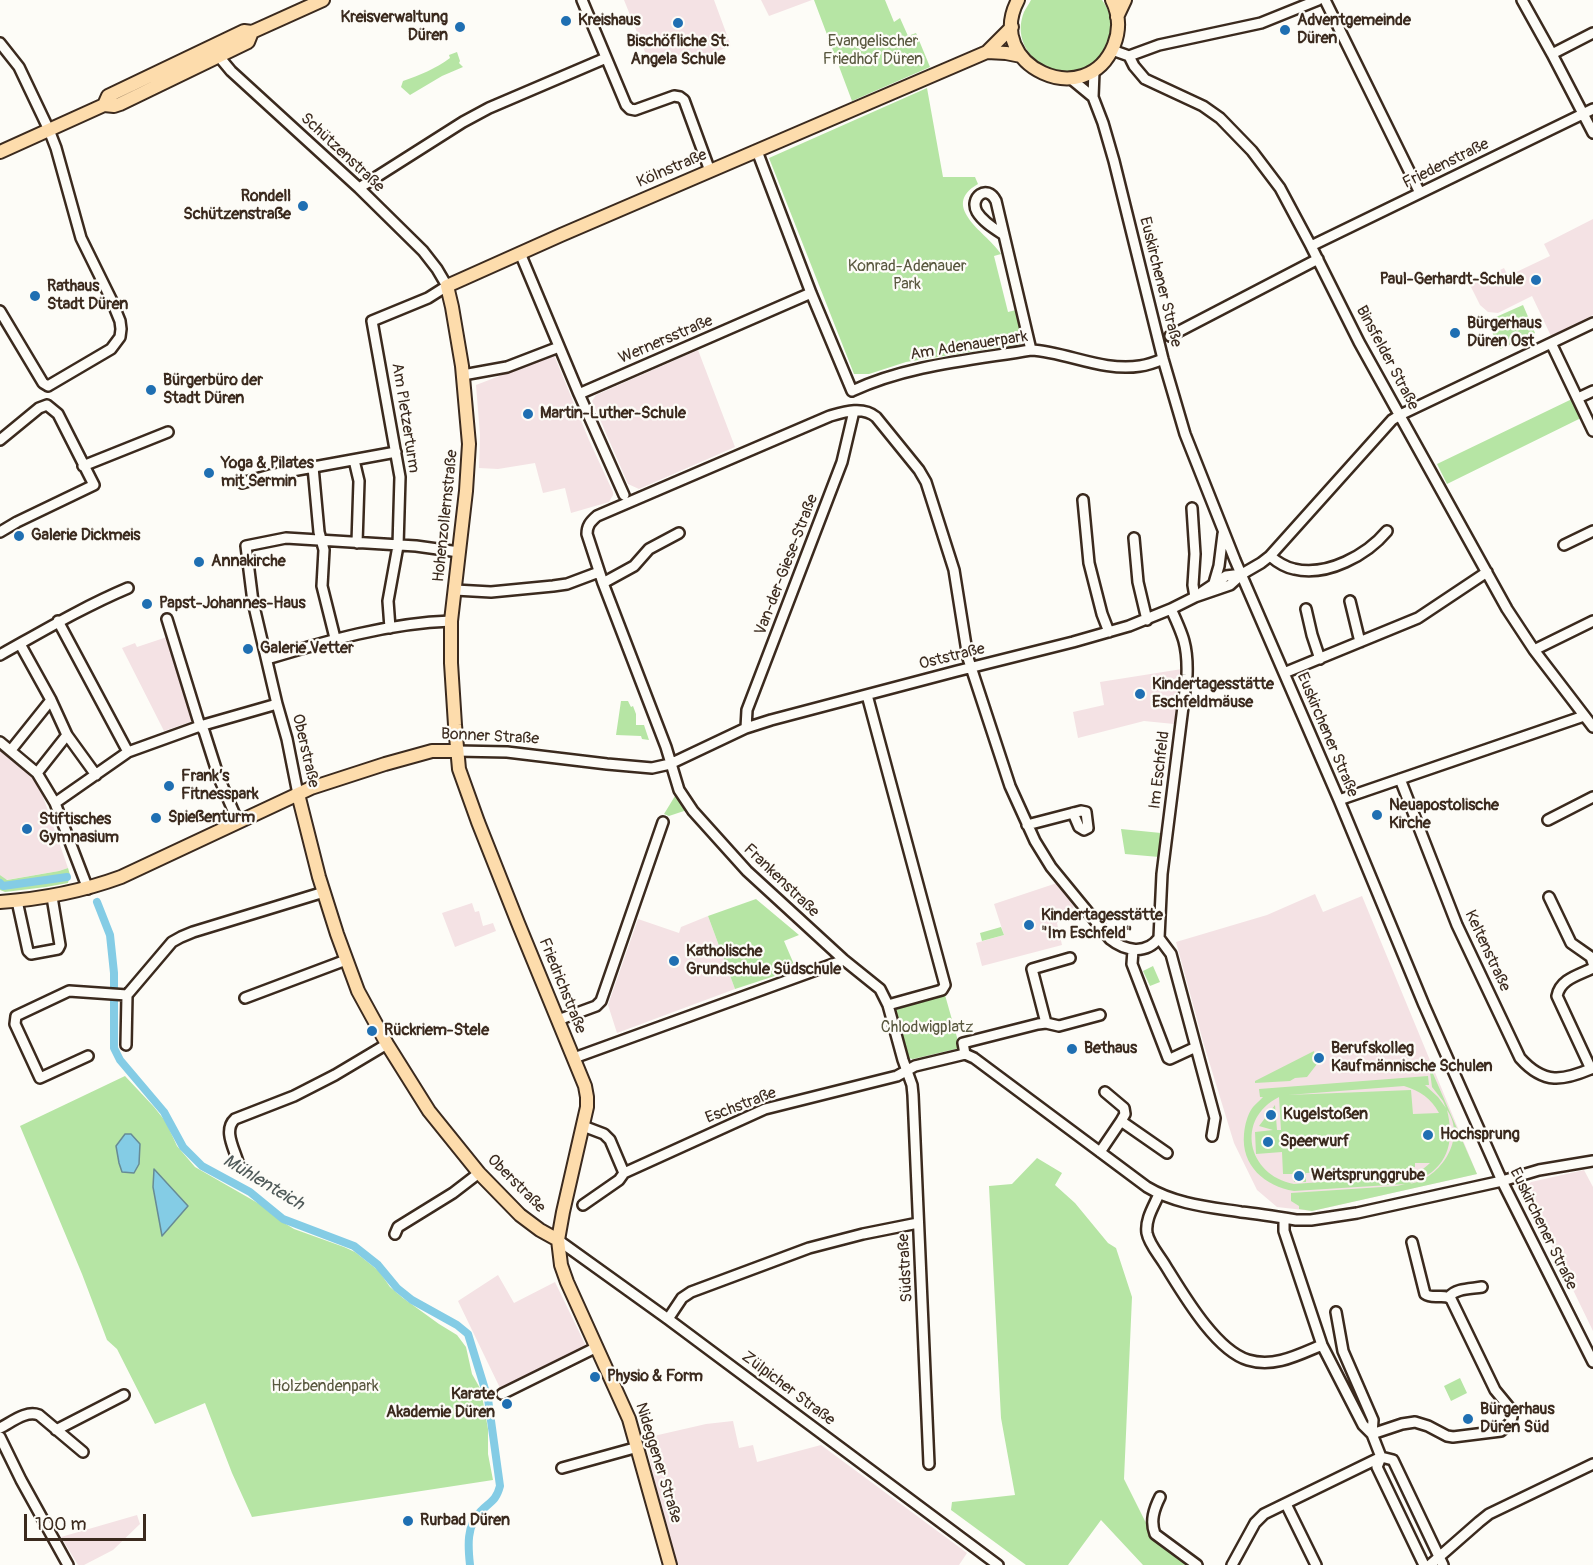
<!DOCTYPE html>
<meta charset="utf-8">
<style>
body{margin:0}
#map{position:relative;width:1593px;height:1565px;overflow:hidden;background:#fdfcf7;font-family:Pangolin,sans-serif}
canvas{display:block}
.scale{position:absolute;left:24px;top:1514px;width:122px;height:27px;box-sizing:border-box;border:3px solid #3b2a1e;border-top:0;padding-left:8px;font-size:18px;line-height:21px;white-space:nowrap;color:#3b2a1e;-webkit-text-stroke:4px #fdfcf7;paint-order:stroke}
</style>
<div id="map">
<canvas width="1593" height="1565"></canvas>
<div class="scale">100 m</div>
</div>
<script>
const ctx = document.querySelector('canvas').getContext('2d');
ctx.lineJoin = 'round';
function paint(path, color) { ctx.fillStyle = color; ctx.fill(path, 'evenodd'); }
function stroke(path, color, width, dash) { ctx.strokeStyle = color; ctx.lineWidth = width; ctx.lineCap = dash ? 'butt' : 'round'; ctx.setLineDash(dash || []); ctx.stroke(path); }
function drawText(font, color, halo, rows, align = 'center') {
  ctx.font = font + ' Pangolin,sans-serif'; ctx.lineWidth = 4.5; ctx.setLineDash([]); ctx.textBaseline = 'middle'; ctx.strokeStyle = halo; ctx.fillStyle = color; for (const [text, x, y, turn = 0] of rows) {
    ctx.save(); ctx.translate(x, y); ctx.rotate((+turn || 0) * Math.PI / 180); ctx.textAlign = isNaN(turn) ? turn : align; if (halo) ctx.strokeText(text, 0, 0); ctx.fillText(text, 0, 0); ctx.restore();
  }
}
paint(new Path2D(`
 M624,0H714L731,46L687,63L683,54L651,67Z
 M761,0H812L769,16Z
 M1593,219V315L1551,336L1532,296L1498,313L1488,312L1480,305L1470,285L1504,268L1508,276L1550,256L1544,244Z
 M698,350L735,447L639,489L628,484L592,401L596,395Z
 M554,355L589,440L613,492V495L609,502L571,513L565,488L543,493L535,463L498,469L479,468L480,435L476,385Z
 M167,637L193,721L164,731L122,648L135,643L137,647Z
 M1182,669L1174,724L1144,721L1078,738L1073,712L1104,705L1100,682Z
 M0,748L34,779L41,791L68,868L59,871L6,880L0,875Z
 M1057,883L1074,907L1057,923L1062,945L982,966L976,943L1004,935L994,904Z
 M1315,894L1323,912L1362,896L1477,1174L1312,1211L1277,1207L1257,1190L1234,1143L1204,1045L1176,942L1267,915Z
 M472,903L475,912L479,911L483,926L493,923L496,931L455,947L442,913Z
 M708,916L735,989L617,1033L608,1005L638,919L679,933L681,927Z
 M1584,1170L1593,1187V1331L1524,1189L1531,1182Z
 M498,1275L514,1303L555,1282L586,1346L500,1388L458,1301Z
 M733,1421L739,1448L753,1445L757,1462L821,1445L967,1553L959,1565H676L657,1493L645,1438L706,1424Z
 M137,1515L140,1524L113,1550L84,1565H78L61,1537Z`), '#f4e2e4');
paint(new Path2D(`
 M814,0H885L894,22L900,18L908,36L916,33L930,67L852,101Z
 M1031,0H1102C1110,11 1115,26 1110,40C1089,102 1003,65 1024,12C1026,8 1029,4 1031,0Z
 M457,52L460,61L459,63L463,67L442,76L410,95L401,87L403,81C420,75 435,69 450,58L449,55Z
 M927,88L943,177H975L978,184C938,207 989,234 1001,254L994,256L1008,312L1016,310L1023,336L1020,344L906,362L869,374H854L769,158Z
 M1523,305L1535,333L1500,349L1487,321Z
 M1572,399L1581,418L1447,484L1437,464Z
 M621,701H628L631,707L633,706L636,714V725H644L649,740L642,739L641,736L616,735Z
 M675,796L687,810L669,816L664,814Z
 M1121,829L1161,833L1159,857L1125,854Z
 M68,868L70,875L68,883L46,887L5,892L0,890V875L7,880L59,871Z
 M756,899L799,935L784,941L796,969L735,989L708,916Z
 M1001,927L1004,935L982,941L980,933Z
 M1153,966L1160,982L1150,986L1143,971Z
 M945,995L960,1048L913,1059L907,1058L895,1014L897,1008Z
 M1314,1051L1317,1064L1307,1077L1295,1078L1290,1081L1255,1083V1081Z
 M1427,1060L1477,1174L1312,1211L1299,1209V1206L1291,1201V1193L1397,1186L1405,1184L1294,1191C1265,1186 1241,1166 1244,1134C1245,1125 1247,1115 1253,1107C1256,1104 1260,1100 1263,1097H1260L1259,1089L1428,1076L1429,1085H1425L1438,1097L1446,1108L1443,1101L1432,1087L1430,1072H1424L1423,1061ZM1404,1086C1420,1091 1431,1098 1439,1113L1413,1114L1411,1090L1288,1095ZM1279,1097L1281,1130H1277L1275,1105L1259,1126L1273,1130L1255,1132L1256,1154L1282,1152L1283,1174H1293L1294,1182H1306V1173L1394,1169L1395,1175H1406V1168L1415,1167V1163H1430C1422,1171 1413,1174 1403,1176L1294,1184C1247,1175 1235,1119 1279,1097ZM1447,1110C1467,1138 1441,1178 1410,1184C1413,1182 1418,1180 1423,1178C1450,1163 1454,1138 1447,1110Z
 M125,1076L154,1107L166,1122L177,1146L195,1167L263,1206L281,1221L294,1229L344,1247L355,1252L379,1271L390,1287L403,1298L439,1324L457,1335L466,1347L472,1374L481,1390L488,1429V1454L493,1480L252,1517L232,1473L205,1403L155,1424L117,1349L107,1340L82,1274L20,1126Z
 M1037,1158L1062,1173L1055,1185L1075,1203L1108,1243L1116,1248L1132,1297L1124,1479L1152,1535L1196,1565H1143L1101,1520L1068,1565H1026L951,1510L952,1502L1015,1495L1001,1418L989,1186L1012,1184Z
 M1460,1378L1467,1393L1451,1401L1444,1386Z`), '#b6e5a4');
const water = new Path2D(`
 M125,1134H131L140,1144L139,1164L134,1173L122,1172L119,1163L116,1146Z
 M154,1169L188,1206L162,1236L153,1187Z`);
paint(water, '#84cce5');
stroke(water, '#678b95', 1.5);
stroke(new Path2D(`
 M0,883L3,886L67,877
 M97,902L110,935L114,973V1048L120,1060L164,1112L183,1147L202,1166L250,1192L283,1219L354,1246L378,1265L397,1288L412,1300L457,1325L468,1334L488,1399L500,1486C496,1501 491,1501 481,1511C466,1525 468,1547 470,1565`), '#84cce5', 8);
const minor = new Path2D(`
 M582,0L626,105L630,109L635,110L674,96L680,97L684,100L710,171
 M1325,0L1420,193
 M1522,0L1552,54L1593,133
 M0,43L19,67L49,130L56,148L81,238L111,299L120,321L121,329L120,337L111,349L48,386
 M1112,50L1129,56L1134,66L1145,79L1203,106L1220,118L1252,151L1280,188L1311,246L1359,342L1507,609L1534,650L1593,727
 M216,53L231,71L359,188L423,251L437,269L447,286L428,298L372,321L400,477L398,546L388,601L390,628
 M1552,54L1593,33
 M1129,56L1159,45L1261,23L1318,0
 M1094,71L1093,97L1103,123L1114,161L1163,359L1185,434L1235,560L1339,800L1424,1005L1502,1181L1593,1362
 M1070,78L1093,97
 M757,151L811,293L852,391C908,365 971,360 1031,350C1067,352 1103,372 1140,366C1148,365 1156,362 1163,359
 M359,188L463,122L489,108L606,58
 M1004,235C995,229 983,222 977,212C969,198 987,183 996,201L1031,350
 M1311,246L1593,109
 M520,253L579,394L811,293
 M0,311L43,383L48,386
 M1170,336L1318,259
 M1551,343L1593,431
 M463,375L507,367L559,347
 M579,394L624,495
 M1578,398L1593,391
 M0,440L39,408L47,405
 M354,460L359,481L357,543
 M83,466L168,432
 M313,467L319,532L324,550L322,586L335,638
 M242,483L270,475L396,452
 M1083,500L1089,563L1102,614L1109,632
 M1192,508L1195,554L1193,585L1195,597
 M0,532L17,522L94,485L58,414L47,405
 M1134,538L1138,582L1147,620
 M1564,545L1593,531
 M1270,556C1277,562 1284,567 1294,569C1327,577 1367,555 1387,531
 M603,583L634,566L649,549L679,533
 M1214,583L1219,566L1223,534
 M455,590L491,592L553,586L567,584L599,572
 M1202,592L1226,576L1242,574
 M1350,601L1360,642
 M1306,609L1312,635L1320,659
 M167,619L200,726L204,731L219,778L238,822
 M58,621L128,752
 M20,644L51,700L67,735L96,775
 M1534,650L1593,621
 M0,655C43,631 83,607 128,588
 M267,659C327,641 388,623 451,621
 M1284,673L1418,618L1487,572
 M867,695L945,985L942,990L888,1005
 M746,728L747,710L842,462L854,411
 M0,742L37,773L55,803L88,889
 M11,750L51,700
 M457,751L507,752L607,764L652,768L670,764L746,728L771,720L957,671L1073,642L1129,626L1171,609L1195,597L1230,585L1242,574L1261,563L1270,556L1392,420L1400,415L1593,323
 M37,773L67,735
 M1400,779L1457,925L1520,1058C1544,1085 1563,1081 1593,1068
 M298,794L287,739L277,704L253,602L246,546L286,538L416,546L459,552
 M1339,800L1584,716
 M55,803L128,752L200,726L277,704
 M1548,820L1593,797
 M1027,825L1081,811L1086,812L1088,828L1084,830L1079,827L1073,813
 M1549,897L1571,943L1591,957L1593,963
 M17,901L28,951L31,954L58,949L60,945L52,897
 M1159,938L1171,954L1215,1118L1212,1136
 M1133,950L1132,964L1168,1058L1170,1059L1196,1047
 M245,998L346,960
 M558,1020L596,1006L601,1001L663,822
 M1046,1023L1032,969L1070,958
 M126,1045L127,995L172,942L181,937L193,932L324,892
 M965,1054L974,1058L1147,1187C1175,1204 1209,1207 1241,1212C1260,1214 1278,1217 1296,1220H1311L1357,1213L1502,1181L1539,1170L1593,1161
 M965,1054L963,1043L1038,1024L1046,1023L1059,1026L1100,1015
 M88,1056L40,1078L15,1024L16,1016L69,991L127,995
 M574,1058L844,960
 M1591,1069L1557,996C1560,979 1579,975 1593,968
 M1105,1092L1124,1108L1125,1114L1121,1121
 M1100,1152L1121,1121L1167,1153
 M238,1162C234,1148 223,1130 235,1119L294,1096L335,1075L387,1044
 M624,1173L765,1109L897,1076L915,1066L965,1054
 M1159,1194C1154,1206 1145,1219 1147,1233C1149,1244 1159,1255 1165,1265C1182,1292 1215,1350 1248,1360C1274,1368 1298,1355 1322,1345
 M583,1205L619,1180L624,1173L610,1140L604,1134L583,1126
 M1284,1218V1231L1322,1345L1363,1425L1372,1434L1381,1457L1377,1467L1424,1565
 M395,1234L398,1227L453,1193L479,1173
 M558,1240L668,1319L998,1565
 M1449,1297C1456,1288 1471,1289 1482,1287
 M1336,1312L1343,1351L1373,1420L1372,1434
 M668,1319L682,1298L691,1292L809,1248L863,1234L918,1223
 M502,1394L597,1347
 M0,1428C12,1422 26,1410 39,1415L83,1452
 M56,1430L124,1395
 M1372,1434L1402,1424L1415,1422L1428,1426L1447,1436L1453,1437L1501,1431L1510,1423L1512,1417L1509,1407L1495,1390L1451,1299C1444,1293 1433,1300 1425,1294L1412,1242
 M0,1437L21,1480L68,1565
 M1381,1457L1393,1460L1443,1565
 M929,1464L913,1095L912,1085L903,1060L888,1005L880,989L844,960L747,871L693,811L679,790L666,747L603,583L587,534C587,526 590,522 597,516L830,416C844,412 863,406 876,417L919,470L926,482L954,570L968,658L1010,786L1035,841L1051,867L1110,939C1125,951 1146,955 1159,938L1162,874L1187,675C1188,646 1183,635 1171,609
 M562,1468L638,1447
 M1160,1497C1154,1509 1150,1521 1155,1534L1197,1565
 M1286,1504L1316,1565
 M1232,1565L1255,1523L1264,1514L1381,1457
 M1430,1565L1479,1522L1489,1514L1593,1464`);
const major = new Path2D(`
 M1018,0C983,66 1087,113 1114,45C1120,30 1119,14 1112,0
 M1117,17L1125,0
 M987,52L1006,53L1021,56
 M104,105L108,96L244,31L252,32L323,0
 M0,152L104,105L114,106L120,104L248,42L252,32
 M298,794L319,877L337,934L358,991L387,1044L429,1111L479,1173L520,1215L540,1230L558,1240
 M0,902C43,899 80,892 121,877L311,788L385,764L432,751H457
 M670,1565L629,1419L567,1282L561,1265L558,1240L563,1212L587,1107V1097L585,1086L518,923L478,822L459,769L455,725L451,663V621L466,491L469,444L462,366L452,307L447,286L561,235L987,52L1012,27`);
stroke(minor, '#3b2a1e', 14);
stroke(major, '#3b2a1e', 16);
stroke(minor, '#fdfcf7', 9);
stroke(major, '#fddcac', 12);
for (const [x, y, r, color] of [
 [566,21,6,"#1f6fb2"],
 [678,23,6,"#1f6fb2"],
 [460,27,6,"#1f6fb2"],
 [1285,30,6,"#1f6fb2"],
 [303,206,6,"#1f6fb2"],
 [1536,280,6,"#1f6fb2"],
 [35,296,6,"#1f6fb2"],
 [1455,333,6,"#1f6fb2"],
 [151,390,6,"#1f6fb2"],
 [528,414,6,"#1f6fb2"],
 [209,473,6,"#1f6fb2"],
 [19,536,6,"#1f6fb2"],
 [199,562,6,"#1f6fb2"],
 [147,604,6,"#1f6fb2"],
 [248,649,6,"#1f6fb2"],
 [1140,694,6,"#1f6fb2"],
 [169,786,6,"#1f6fb2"],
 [1377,815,6,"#1f6fb2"],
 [156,818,6,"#1f6fb2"],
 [27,829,6,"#1f6fb2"],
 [1029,925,6,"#1f6fb2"],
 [674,961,6,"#1f6fb2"],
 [372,1031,6,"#1f6fb2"],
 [1072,1049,6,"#1f6fb2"],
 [1319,1058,6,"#1f6fb2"],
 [1271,1115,6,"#1f6fb2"],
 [1428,1135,6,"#1f6fb2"],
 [1268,1142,6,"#1f6fb2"],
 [1299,1176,6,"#1f6fb2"],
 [595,1377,6,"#1f6fb2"],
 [507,1404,6,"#1f6fb2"],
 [1468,1419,6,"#1f6fb2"],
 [408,1521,6,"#1f6fb2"]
]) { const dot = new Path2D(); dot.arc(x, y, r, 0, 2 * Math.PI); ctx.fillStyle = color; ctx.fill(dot); stroke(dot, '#fdfcf7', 2); }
drawText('bold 16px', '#3b2a1e', '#fdfcf7', [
 ["Kreisverwaltung",448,18,"right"],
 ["Düren",448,36,"right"],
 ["Kreishaus",578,21],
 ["Adventgemeinde",1297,21],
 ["Düren",1297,39],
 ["Bischöfliche St.",678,42,"center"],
 ["Angela Schule",678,60,"center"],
 ["Rondell",291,197,"right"],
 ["Schützenstraße",291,215,"right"],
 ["Paul-Gerhardt-Schule",1524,280,"right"],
 ["Rathaus",47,287],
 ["Stadt Düren",47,305],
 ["Bürgerhaus",1467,324],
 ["Düren Ost",1467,342],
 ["Bürgerbüro der",163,381],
 ["Stadt Düren",163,399],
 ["Martin-Luther-Schule",540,414],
 ["Yoga & Pilates",221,464],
 ["mit Sermin",221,482],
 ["Galerie Dickmeis",31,536],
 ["Annakirche",211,562],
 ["Papst-Johannes-Haus",159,604],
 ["Galerie Vetter",260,649],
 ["Kindertagesstätte",1152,685],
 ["Eschfeldmäuse",1152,703],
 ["Frank’s",181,777],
 ["Fitnesspark",181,795],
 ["Neuapostolische",1389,806],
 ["Kirche",1389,824],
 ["Spießenturm",168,818],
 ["Stiftisches",39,820],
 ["Gymnasium",39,838],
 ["Kindertagesstätte",1041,916],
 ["\"Im Eschfeld\"",1041,934],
 ["Katholische",686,952],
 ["Grundschule Südschule",686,970],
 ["Rückriem-Stele",384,1031],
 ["Bethaus",1084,1049],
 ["Berufskolleg",1331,1049],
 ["Kaufmännische Schulen",1331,1067],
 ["Kugelstoßen",1283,1115],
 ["Hochsprung",1440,1135],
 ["Speerwurf",1280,1142],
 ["Weitsprunggrube",1311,1176],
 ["Physio & Form",607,1377],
 ["Karate",495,1395,"right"],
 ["Akademie Düren",495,1413,"right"],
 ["Bürgerhaus",1480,1410],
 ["Düren Süd",1480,1428],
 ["Rurbad Düren",420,1521]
], 'left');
drawText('16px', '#5a5940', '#fdfcf7', [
 ["Evangelischer",873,42],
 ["Friedhof Düren",873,60],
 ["Konrad-Adenauer",907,267],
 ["Park",907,285],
 ["Chlodwigplatz",927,1028],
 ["Holzbendenpark",325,1387]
]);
drawText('16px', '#3b2a1e', '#fdfcf7', [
 ["Schützenstraße",342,153,43],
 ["Friedenstraße",1446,164,-26],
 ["Kölnstraße",672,169,-23],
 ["Euskirchener Straße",1160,282,76],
 ["Wernersstraße",666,340,-23],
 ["Am Adenauerpark",969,346,-9],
 ["Binsfelder Straße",1387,358,62],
 ["Am Pletzerturm",405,418,81],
 ["Hohenzollernstraße",446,516,-84],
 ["Van-der-Giese-Straße",787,565,-69],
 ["Oststraße",952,657,-14],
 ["Euskirchener Straße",1327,735,67],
 ["Bonner Straße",490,737,3],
 ["Oberstraße",305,751,77],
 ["Im Eschfeld",1160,770,-83],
 ["Frankenstraße",781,881,44],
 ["Keltenstraße",1487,951,65],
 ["Friedrichstraße",562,986,68],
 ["Eschstraße",741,1106,-21],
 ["Oberstraße",516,1184,45],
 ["Euskirchener Straße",1543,1229,64],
 ["Südstraße",906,1268,-93],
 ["Zülpicher Straße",788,1389,37],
 ["Nideggener Straße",658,1463,73]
]);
drawText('italic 18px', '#515b5a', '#fdfcf7', [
 ["Mühlenteich",263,1183,31]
]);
</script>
